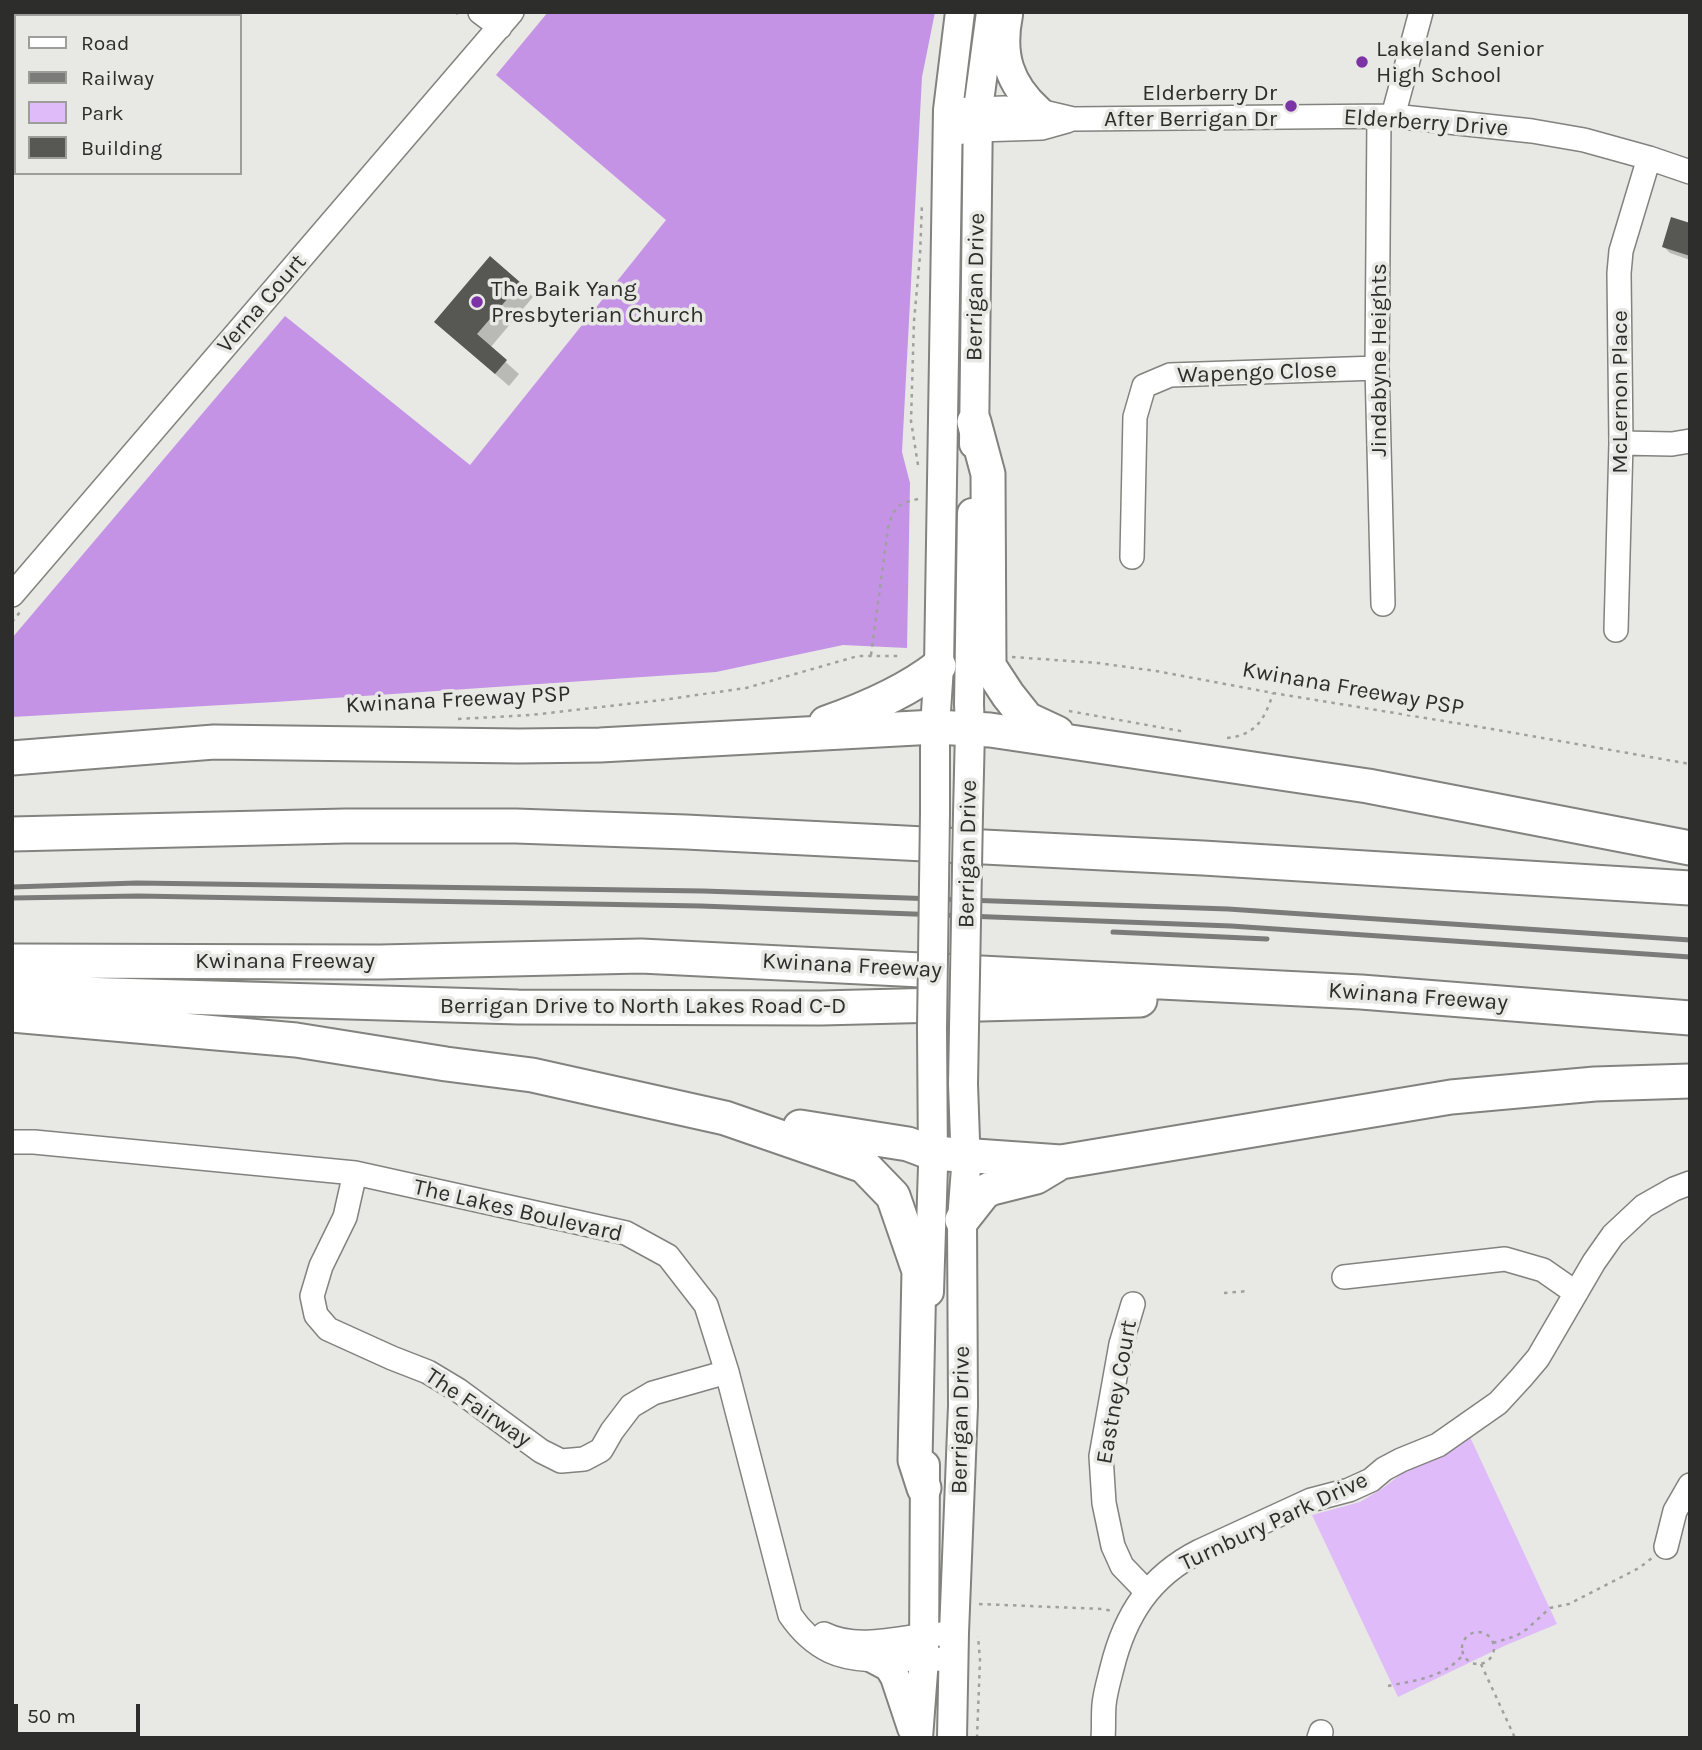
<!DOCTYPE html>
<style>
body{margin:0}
#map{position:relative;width:1702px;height:1750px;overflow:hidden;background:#e8e8e4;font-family:Karla,sans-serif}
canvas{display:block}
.frame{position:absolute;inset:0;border:14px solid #2d2d2c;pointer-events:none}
.legend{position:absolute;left:14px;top:14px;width:228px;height:161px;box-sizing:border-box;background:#e8e8e4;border:2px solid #9d9d9a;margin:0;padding:9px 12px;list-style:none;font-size:21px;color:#2d2d2c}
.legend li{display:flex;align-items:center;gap:14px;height:35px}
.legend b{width:35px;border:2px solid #9d9d9a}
.scale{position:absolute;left:14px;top:1704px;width:126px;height:32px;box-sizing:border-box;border:4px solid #2d2d2c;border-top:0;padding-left:9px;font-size:21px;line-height:24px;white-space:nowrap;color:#2d2d2c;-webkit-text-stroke:5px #e8e8e4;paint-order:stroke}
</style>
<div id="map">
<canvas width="1702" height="1750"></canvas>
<div class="frame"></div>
<ul class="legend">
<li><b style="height:9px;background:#fff"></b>Road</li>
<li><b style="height:9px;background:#7b7b79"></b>Railway</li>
<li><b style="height:19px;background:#dfbbfa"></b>Park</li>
<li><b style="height:19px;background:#575753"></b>Building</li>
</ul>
<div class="scale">50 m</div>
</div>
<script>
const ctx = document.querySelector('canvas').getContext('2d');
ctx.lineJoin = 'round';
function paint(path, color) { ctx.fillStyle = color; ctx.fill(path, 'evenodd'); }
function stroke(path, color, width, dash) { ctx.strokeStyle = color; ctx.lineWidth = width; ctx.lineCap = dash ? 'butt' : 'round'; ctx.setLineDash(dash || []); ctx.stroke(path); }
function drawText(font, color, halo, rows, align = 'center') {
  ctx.font = font + ' Karla,sans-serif'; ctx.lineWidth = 7; ctx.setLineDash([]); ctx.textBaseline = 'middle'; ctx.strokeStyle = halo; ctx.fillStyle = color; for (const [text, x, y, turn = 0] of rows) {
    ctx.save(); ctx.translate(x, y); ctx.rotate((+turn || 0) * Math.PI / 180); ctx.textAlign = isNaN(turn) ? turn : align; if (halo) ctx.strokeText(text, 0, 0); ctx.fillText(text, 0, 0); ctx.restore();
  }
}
paint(new Path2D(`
 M1470,1437L1557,1624L1504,1646L1398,1697L1312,1515L1360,1502L1383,1488L1408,1469L1451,1451Z`), '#dfbbfa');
paint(new Path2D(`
 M548,12H935L922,77L902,452L910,483L907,648L843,645L716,672L275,702L12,717V638L285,316L470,465L666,220L496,75Z`), '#c493e6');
paint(new Path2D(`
 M1690,225V260L1670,253L1664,247Z
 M520,284L533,297L490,348L519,374L509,386L450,335Z`), '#0003');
paint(new Path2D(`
 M1671,217L1690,223V256L1662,247Z
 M490,256L521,283L477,334L507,360L495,374L434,322Z`), '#575753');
const minor = new Path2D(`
 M480,12L500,27
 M948,110L1004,108L1039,111L1073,119L1393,116L1532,131L1584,140L1649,158L1690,172
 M1393,116L1421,12
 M1379,117L1377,368L1383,604
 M947,134L978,130L1042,128L1067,121
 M1621,443L1672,444L1690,441
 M1132,557L1135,417L1144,386L1170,375L1377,368
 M12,595L512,12
 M1616,630L1621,443L1619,273L1621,251L1649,158
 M12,1142H34L355,1173L626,1233L668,1256L706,1305L727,1372L790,1615C801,1631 813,1643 830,1651C855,1663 894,1660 921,1659C932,1658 943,1660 954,1660
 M355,1173L345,1217L321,1266L312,1296L316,1315L328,1329L392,1358L428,1372L458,1390L541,1451L561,1461L584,1459L601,1450L612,1431L631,1406L653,1393L727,1372
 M1344,1277L1505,1259L1543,1270L1576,1293
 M1133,1304L1121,1344L1101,1456L1104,1503L1113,1546L1122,1566L1147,1592
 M1666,1547L1675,1511L1690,1485
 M824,1634C860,1652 903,1635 942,1634
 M1103,1738C1104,1727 1103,1716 1104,1705C1105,1693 1109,1680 1112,1668C1125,1615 1150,1576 1200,1551L1311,1500L1349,1490L1371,1480L1384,1469L1401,1460L1438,1445L1498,1403L1521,1378L1538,1358L1594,1262L1613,1235L1644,1206L1674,1189L1690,1183
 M1319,1738L1321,1732`);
const major = new Path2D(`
 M1008,15C1000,55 1009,84 1039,111
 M974,444L978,109L991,12
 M935,813V727L939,666L948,110L960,12
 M968,814L970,730L969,704L972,513
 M929,1292L933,1166L932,1028
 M874,1659L889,1667L895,1677L912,1728
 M918,1738L924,1659L925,1465
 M952,1738L954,1633L963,1406L962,1220L966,1168L963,1084L964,1028`);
const highway = new Path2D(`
 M974,422L988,474L989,666L1008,695L1027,719L1057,733
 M826,723C866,709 906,692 939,666
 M12,758L214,742L519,746L600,745L935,727L990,730L1368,786L1690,848
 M12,834L345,826H516L686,832L1203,858L1690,888
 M12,961L380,962L641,956L1361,992L1690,1018
 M12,992L518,1007L821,1008L1140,1000
 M12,1015L296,1040L446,1064L532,1075L725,1118L864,1166L893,1196L919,1271L915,1460L924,1488
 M800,1127L908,1144L932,1153L1061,1162L1451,1097L1595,1084L1690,1081
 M962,1220L984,1192L992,1188L1036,1177L1056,1165`);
stroke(minor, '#82827e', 26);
stroke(major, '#82827e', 32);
stroke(highway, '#82827e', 37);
stroke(new Path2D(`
 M455,12L462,17
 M918,465L911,421L914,321L920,256L922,203
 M12,622L20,612
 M871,655L888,528C894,507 897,504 918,499
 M1012,657L1098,663L1156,671L1273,693L1486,728L1690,764
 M1069,711L1186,732
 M458,719L531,715L662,700L746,688L858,656H900
 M1227,738C1256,735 1265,719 1273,693
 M1224,1293L1249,1291
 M979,1604L1103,1609L1112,1611
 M1462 1648a16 16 0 1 1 32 0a16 16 0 1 1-32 0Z
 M1493,1643L1516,1636L1527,1629L1550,1608L1569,1604L1639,1568L1652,1558
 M1481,1664L1515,1738
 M1388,1686C1416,1680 1443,1678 1463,1655
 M977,1738L980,1660L978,1636`), '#a0a09e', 2.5, [3.5, 5]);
stroke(minor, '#fff', 23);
stroke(major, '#fff', 28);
stroke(highway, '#fff', 33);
stroke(new Path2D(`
 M12,887L137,883L703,891L1228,909L1690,940
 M12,898L138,896L701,906L1231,926L1690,957
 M1113,932L1267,939`), '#7b7b79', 5);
const majorBridge = new Path2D(`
 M932,1028L935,813
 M964,1028L968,814`);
stroke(majorBridge, '#82827e', 32, []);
stroke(majorBridge, '#fff', 28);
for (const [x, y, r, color] of [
 [1362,62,7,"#7c33a6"],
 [1291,106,7,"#7c33a6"],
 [477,302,7,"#7c33a6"]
]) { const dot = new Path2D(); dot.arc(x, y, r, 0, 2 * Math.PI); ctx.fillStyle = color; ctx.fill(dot); stroke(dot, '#e8e8e4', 2.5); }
drawText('23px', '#2d2d2c', '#e8e8e4', [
 ["Lakeland Senior",1376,49],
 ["High School",1376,75],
 ["Elderberry Dr",1277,93,"right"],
 ["After Berrigan Dr",1277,119,"right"],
 ["The Baik Yang",491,289],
 ["Presbyterian Church",491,315]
], 'left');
drawText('23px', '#2d2d2c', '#e8e8e4', [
 ["Elderberry Drive",1426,123,4],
 ["Berrigan Drive",976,287,-89],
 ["Verna Court",262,304,-49],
 ["Jindabyne Heights",1379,360,-90],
 ["Wapengo Close",1257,373,-2],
 ["McLernon Place",1620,392,-90],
 ["Kwinana Freeway PSP",1353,689,10],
 ["Kwinana Freeway PSP",458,700,-3],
 ["Berrigan Drive",968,854,-89],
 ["Kwinana Freeway",285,961],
 ["Kwinana Freeway",852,966,3],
 ["Kwinana Freeway",1418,997,4],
 ["Berrigan Drive to North Lakes Road C-D",643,1006],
 ["The Lakes Boulevard",518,1211,13],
 ["Eastney Court",1117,1392,-80],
 ["The Fairway",478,1408,34],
 ["Berrigan Drive",961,1420,-89],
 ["Turnbury Park Drive",1274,1522,-25]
]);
</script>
